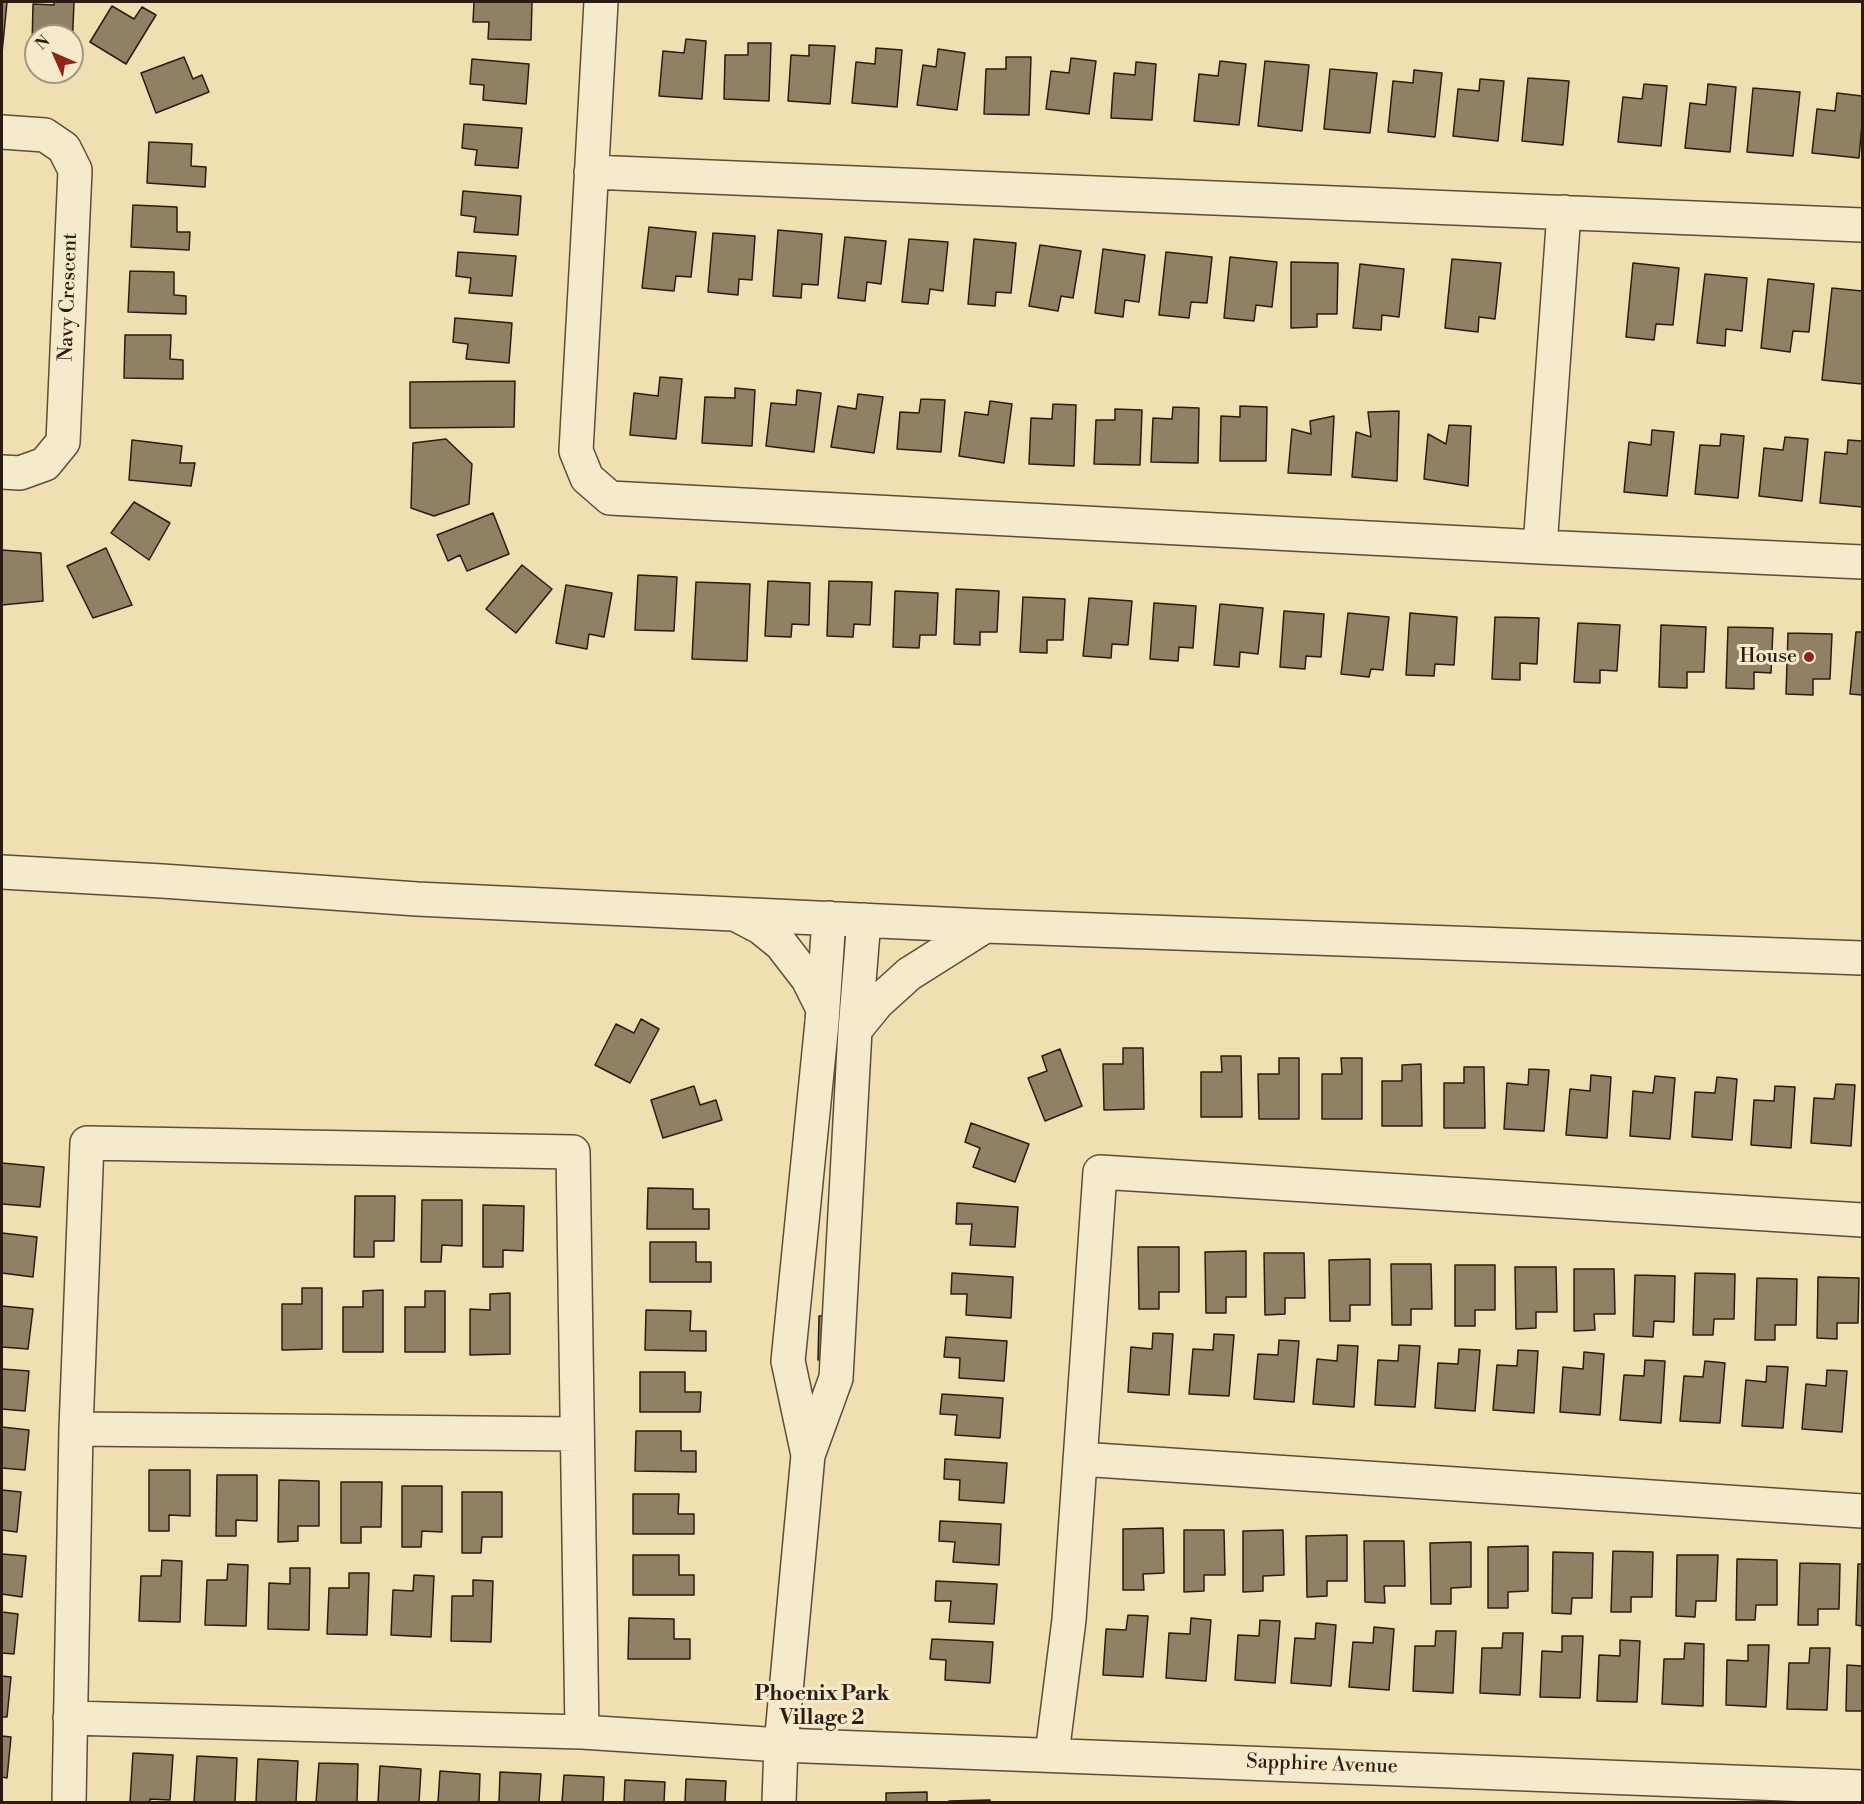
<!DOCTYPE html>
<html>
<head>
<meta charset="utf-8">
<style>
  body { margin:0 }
  #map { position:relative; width:1864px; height:1804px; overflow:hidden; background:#f0dfb0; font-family:"Libre Bodoni",serif }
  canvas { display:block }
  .frame { position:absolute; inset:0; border:3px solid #2b1b11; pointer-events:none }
  .north { position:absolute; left:24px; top:24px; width:60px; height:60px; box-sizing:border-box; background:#f5eacc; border:2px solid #a49781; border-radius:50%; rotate:315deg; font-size:16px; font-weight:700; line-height:24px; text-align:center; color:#2b1b11 }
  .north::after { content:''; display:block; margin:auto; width:21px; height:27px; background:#8f2418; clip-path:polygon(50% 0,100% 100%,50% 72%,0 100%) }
</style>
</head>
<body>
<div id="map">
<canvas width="1864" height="1804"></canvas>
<div class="frame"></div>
<div class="north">N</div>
</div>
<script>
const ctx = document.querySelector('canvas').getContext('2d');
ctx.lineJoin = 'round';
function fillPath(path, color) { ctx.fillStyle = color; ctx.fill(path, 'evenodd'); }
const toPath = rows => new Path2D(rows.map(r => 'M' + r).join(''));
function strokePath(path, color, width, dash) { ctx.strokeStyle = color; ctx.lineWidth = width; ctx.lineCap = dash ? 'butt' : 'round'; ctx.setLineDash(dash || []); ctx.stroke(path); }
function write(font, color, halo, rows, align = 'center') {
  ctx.font = font + ' "Libre Bodoni",serif'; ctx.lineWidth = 6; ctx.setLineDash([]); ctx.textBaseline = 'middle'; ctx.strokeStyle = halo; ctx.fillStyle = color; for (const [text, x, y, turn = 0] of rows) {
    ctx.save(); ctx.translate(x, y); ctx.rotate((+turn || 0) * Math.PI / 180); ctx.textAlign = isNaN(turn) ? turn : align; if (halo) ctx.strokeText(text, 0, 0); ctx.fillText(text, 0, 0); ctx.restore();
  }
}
const building = toPath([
  [2,2,7,2,2,53,2,2],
  [54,2,74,2,72,49,72,36,36,36,36,48,32,48,33,4,54,5,54,2],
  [474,2,532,2,531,40,488,39,489,22,473,22,474,2],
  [112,6,134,19,142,7,156,15,126,64,90,42,112,6],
  [686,39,706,41,702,99,659,96,663,51,684,53,686,39],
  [748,43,771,43,769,101,724,99,725,55,748,55,748,43],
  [809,45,835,46,830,104,788,101,791,55,809,56,809,45],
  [876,48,902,50,897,107,852,103,856,62,875,64,876,48],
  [938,49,965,53,957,110,917,105,923,65,936,67,938,49],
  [184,57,193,79,202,75,209,92,156,113,141,73,184,57],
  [1006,57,1031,57,1029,115,984,114,986,69,1006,69,1006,57],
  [1071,58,1096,61,1089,114,1046,109,1051,71,1069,73,1071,58],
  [472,59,529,64,526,104,483,100,484,85,470,84,472,59],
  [1220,61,1246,64,1239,125,1194,121,1199,74,1218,76,1220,61],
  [1265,61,1309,65,1302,131,1258,126,1265,61],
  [1136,62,1156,64,1152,120,1111,118,1114,73,1135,75,1136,62],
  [1330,69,1377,73,1370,133,1324,129,1330,69],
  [1414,70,1442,73,1435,137,1388,132,1393,81,1413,83,1414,70],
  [1528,78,1569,81,1563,145,1522,141,1528,78],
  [1480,79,1504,81,1498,141,1453,136,1458,89,1479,91,1480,79],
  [1644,84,1667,86,1661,146,1618,142,1623,97,1642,99,1644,84],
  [1708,84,1736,87,1730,152,1685,148,1690,103,1706,105,1708,84],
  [1753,88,1800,92,1793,156,1747,152,1753,88],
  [1837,93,1862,96,1862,124,1859,158,1812,153,1817,109,1835,111,1837,93],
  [464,124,522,128,518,168,475,165,477,150,462,148,464,124],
  [149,142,192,144,191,166,206,167,205,187,147,183,149,142],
  [463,191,521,196,518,235,474,232,476,217,461,215,463,191],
  [133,205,177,207,177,232,190,232,189,250,131,247,133,205],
  [649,227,696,232,691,277,676,276,674,291,642,288,649,227],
  [778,230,822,234,818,285,802,284,801,298,773,296,778,230],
  [713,233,755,236,752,280,739,279,738,295,708,292,713,233],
  [845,237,886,241,881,284,867,282,865,301,838,298,845,237],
  [909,239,948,242,943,291,930,289,928,304,902,302,909,239],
  [974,239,1016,243,1011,293,996,292,995,306,968,304,974,239],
  [1040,245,1081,251,1073,298,1061,296,1058,311,1029,306,1040,245],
  [1103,249,1145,255,1139,302,1125,300,1123,317,1095,313,1103,249],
  [458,252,516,256,512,296,469,293,471,278,456,276,458,252],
  [1166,252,1212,257,1207,303,1191,302,1189,318,1159,315,1166,252],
  [1230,257,1277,262,1272,307,1256,305,1254,321,1224,318,1230,257],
  [1452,259,1501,263,1495,319,1479,317,1478,332,1445,328,1452,259],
  [1291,262,1338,263,1337,314,1317,314,1317,327,1291,328,1291,262],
  [1633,263,1679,268,1673,325,1656,324,1654,340,1626,337,1633,263],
  [1360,264,1404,269,1399,317,1382,315,1381,330,1353,328,1360,264],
  [130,271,174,272,174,295,186,296,186,314,128,312,130,271],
  [1705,274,1747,278,1742,331,1726,329,1725,346,1697,343,1705,274],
  [1768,279,1814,284,1809,332,1793,331,1790,352,1761,348,1768,279],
  [1832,288,1862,291,1862,384,1822,380,1832,288],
  [455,318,512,323,509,363,466,359,468,344,453,342,455,318],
  [125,335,171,335,170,359,183,360,183,379,124,378,125,335],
  [660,377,682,379,676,439,630,435,634,393,658,396,660,377],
  [515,381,514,427,410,428,410,382,515,381],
  [735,388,755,390,752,446,702,443,705,397,735,398,735,388],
  [797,390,821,393,814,452,766,446,771,403,796,405,797,390],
  [858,394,883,397,874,453,831,447,838,406,856,409,858,394],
  [921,399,945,400,941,452,897,449,900,412,919,413,921,399],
  [990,401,1012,404,1004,463,959,456,965,412,988,415,990,401],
  [1053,404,1076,405,1074,466,1029,464,1031,418,1052,419,1053,404],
  [1240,406,1267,407,1266,461,1220,461,1221,416,1240,417,1240,406],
  [1173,407,1199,408,1198,463,1151,462,1153,418,1172,419,1173,407],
  [1115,409,1142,410,1140,465,1094,464,1096,420,1115,420,1115,409],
  [1399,411,1397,481,1352,477,1356,432,1371,437,1368,412,1399,411],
  [1334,416,1331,475,1288,473,1292,429,1311,434,1310,421,1334,416],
  [1449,425,1471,426,1468,486,1424,479,1428,434,1446,444,1449,425],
  [1652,430,1674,432,1667,496,1624,492,1629,442,1651,445,1652,430],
  [1721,434,1744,436,1738,498,1695,494,1700,445,1720,446,1721,434],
  [1785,437,1808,439,1802,501,1759,496,1764,448,1783,450,1785,437],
  [446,439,472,464,469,504,434,516,411,508,413,443,446,439],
  [132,440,182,446,180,463,195,463,191,486,129,480,132,440],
  [1848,440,1862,441,1862,507,1820,503,1825,452,1847,454,1848,440],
  [134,502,170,523,149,560,111,533,134,502],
  [493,513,509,554,467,571,460,555,448,561,437,535,493,513],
  [106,548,132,605,93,618,67,566,106,548],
  [2,550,41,553,43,601,2,605,2,550],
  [522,565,552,589,516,633,486,609,522,565],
  [638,575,677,577,674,631,635,630,638,575],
  [768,581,810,583,809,625,792,624,791,637,765,636,768,581],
  [829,581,872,582,870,625,854,624,853,637,827,636,829,581],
  [696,582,750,584,747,661,692,659,696,582],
  [566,585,612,593,604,637,589,634,587,649,556,643,566,585],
  [956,589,999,591,997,632,980,632,980,645,954,644,956,589],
  [895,591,938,593,936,635,920,635,919,648,893,647,895,591],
  [1023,597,1065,599,1063,640,1047,640,1047,653,1020,652,1023,597],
  [1089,598,1132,601,1128,645,1112,644,1111,658,1083,656,1089,598],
  [1154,603,1196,606,1193,648,1179,647,1178,661,1150,659,1154,603],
  [1220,604,1263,608,1258,654,1240,652,1239,667,1214,665,1220,604],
  [1284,611,1324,614,1321,657,1306,656,1305,669,1280,667,1284,611],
  [1348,613,1389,617,1383,670,1371,669,1369,677,1341,674,1348,613],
  [1410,613,1457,617,1454,665,1435,664,1434,676,1406,675,1410,613],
  [1495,617,1539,618,1537,664,1520,663,1520,680,1492,679,1495,617],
  [1578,623,1620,625,1617,671,1600,670,1600,683,1574,682,1578,623],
  [1661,625,1706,627,1704,672,1687,672,1687,688,1659,687,1661,625],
  [1728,627,1773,628,1771,673,1754,672,1754,689,1726,688,1728,627],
  [1856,632,1862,632,1862,695,1850,694,1856,632],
  [1788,633,1832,634,1830,679,1813,679,1813,695,1786,694,1788,633],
  [641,1019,659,1029,630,1083,595,1065,616,1024,634,1033,641,1019],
  [1123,1048,1143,1048,1144,1109,1104,1110,1103,1064,1123,1064,1123,1048],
  [1060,1049,1082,1106,1045,1121,1028,1078,1047,1071,1042,1056,1060,1049],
  [1221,1056,1241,1056,1242,1117,1201,1117,1201,1072,1222,1072,1221,1056],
  [1279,1058,1299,1058,1299,1119,1259,1119,1258,1074,1279,1074,1279,1058],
  [1341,1058,1362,1058,1362,1119,1322,1119,1322,1074,1342,1074,1341,1058],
  [1421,1064,1422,1126,1382,1126,1382,1081,1402,1081,1402,1065,1421,1064],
  [1464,1067,1484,1067,1485,1128,1444,1128,1444,1083,1464,1083,1464,1067],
  [1529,1069,1549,1070,1544,1131,1504,1129,1507,1083,1528,1085,1529,1069],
  [1591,1075,1611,1077,1607,1138,1566,1135,1570,1089,1590,1091,1591,1075],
  [1655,1076,1675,1078,1670,1139,1630,1136,1633,1091,1653,1093,1655,1076],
  [1717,1077,1737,1079,1732,1140,1692,1137,1695,1092,1715,1093,1717,1077],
  [1836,1084,1855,1085,1851,1146,1811,1143,1814,1098,1834,1099,1836,1084],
  [694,1086,700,1105,716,1100,722,1120,663,1138,651,1100,694,1086],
  [1775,1086,1795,1087,1791,1148,1751,1145,1754,1100,1774,1101,1775,1086],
  [971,1123,1029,1144,1015,1182,973,1167,980,1148,965,1142,971,1123],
  [2,1163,44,1167,40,1207,2,1204,2,1163],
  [648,1188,693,1189,693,1209,709,1209,709,1229,647,1229,648,1188],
  [355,1196,395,1196,394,1241,374,1241,374,1257,354,1257,355,1196],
  [422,1200,462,1200,462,1246,442,1245,441,1262,421,1262,422,1200],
  [957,1203,1018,1207,1015,1247,970,1245,972,1224,956,1224,957,1203],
  [483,1205,524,1206,523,1251,503,1250,503,1267,483,1267,483,1205],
  [2,1233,37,1237,33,1277,2,1273,2,1233],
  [650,1242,696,1242,696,1262,711,1262,711,1282,650,1282,650,1242],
  [1138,1247,1179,1247,1179,1292,1159,1292,1159,1309,1139,1309,1138,1247],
  [1246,1251,1246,1297,1226,1297,1226,1313,1206,1313,1205,1252,1246,1251],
  [1264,1253,1304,1253,1305,1298,1285,1298,1285,1314,1265,1315,1264,1253],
  [1370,1259,1370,1305,1350,1305,1350,1321,1330,1321,1329,1260,1370,1259],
  [1391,1264,1431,1264,1432,1309,1411,1309,1411,1325,1392,1325,1391,1264],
  [1455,1265,1495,1265,1495,1310,1475,1310,1475,1326,1455,1326,1455,1265],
  [1515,1267,1556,1267,1557,1312,1536,1312,1536,1328,1516,1329,1515,1267],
  [1574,1269,1614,1269,1615,1314,1594,1314,1595,1330,1574,1331,1574,1269],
  [952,1273,1013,1277,1011,1318,966,1315,967,1294,951,1294,952,1273],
  [1695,1273,1735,1274,1734,1319,1714,1319,1713,1335,1693,1335,1695,1273],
  [1635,1275,1675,1276,1674,1322,1654,1321,1653,1337,1633,1336,1635,1275],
  [1818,1277,1859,1278,1858,1323,1837,1323,1837,1339,1817,1338,1818,1277],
  [1757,1278,1797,1279,1796,1325,1775,1325,1775,1340,1755,1340,1757,1278],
  [302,1288,322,1288,322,1349,282,1350,282,1304,302,1304,302,1288],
  [383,1290,383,1352,343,1352,343,1307,363,1307,363,1291,383,1290],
  [425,1291,445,1291,445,1352,405,1352,405,1307,425,1307,425,1291],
  [510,1293,510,1354,470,1355,470,1309,490,1310,490,1294,510,1293],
  [2,1306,33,1309,28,1349,2,1347,2,1306],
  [646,1310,691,1311,690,1331,706,1331,706,1351,645,1350,646,1310],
  [819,1316,834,1316,833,1359,818,1360,819,1316],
  [1153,1333,1173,1334,1169,1395,1128,1392,1131,1347,1152,1349,1153,1333],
  [1214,1334,1234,1335,1229,1396,1189,1394,1193,1349,1213,1350,1214,1334],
  [946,1337,1007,1341,1004,1381,959,1378,960,1358,944,1357,946,1337],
  [1279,1340,1299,1341,1294,1402,1254,1399,1258,1354,1278,1355,1279,1340],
  [1338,1345,1358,1346,1354,1407,1313,1404,1317,1359,1337,1361,1338,1345],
  [1399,1345,1420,1346,1415,1407,1375,1405,1378,1360,1398,1361,1399,1345],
  [1459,1349,1480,1350,1475,1411,1435,1408,1438,1363,1458,1364,1459,1349],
  [1518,1350,1538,1351,1534,1413,1493,1410,1497,1365,1517,1366,1518,1350],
  [1584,1352,1604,1354,1600,1415,1560,1412,1563,1367,1583,1369,1584,1352],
  [1645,1360,1665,1361,1661,1423,1620,1420,1624,1375,1644,1376,1645,1360],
  [1705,1361,1725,1363,1720,1423,1680,1421,1684,1376,1703,1377,1705,1361],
  [1767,1366,1788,1367,1783,1428,1742,1426,1746,1380,1766,1382,1767,1366],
  [2,1369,29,1371,25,1411,2,1409,2,1369],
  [1827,1370,1847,1371,1842,1432,1802,1429,1806,1384,1826,1386,1827,1370],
  [640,1372,685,1372,685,1392,701,1392,700,1412,640,1412,640,1372],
  [942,1394,1003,1398,1000,1438,955,1435,957,1415,940,1414,942,1394],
  [2,1427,29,1430,25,1470,2,1468,2,1427],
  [636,1431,681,1431,681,1451,696,1451,696,1472,635,1471,636,1431],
  [945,1459,1007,1463,1004,1503,959,1500,960,1480,944,1479,945,1459],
  [149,1470,190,1470,190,1516,169,1515,169,1531,149,1531,149,1470],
  [217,1475,257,1475,257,1521,236,1520,236,1536,216,1536,217,1475],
  [279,1480,319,1481,319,1526,298,1526,298,1541,278,1542,279,1480],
  [341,1482,382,1482,381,1527,361,1527,361,1543,341,1543,341,1482],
  [402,1486,442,1486,442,1532,422,1531,421,1547,402,1547,402,1486],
  [2,1490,21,1492,17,1532,2,1530,2,1490],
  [462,1492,502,1492,502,1537,482,1537,481,1553,462,1553,462,1492],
  [633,1494,679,1494,678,1514,694,1514,694,1534,633,1534,633,1494],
  [940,1521,1001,1524,999,1565,953,1562,955,1542,939,1541,940,1521],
  [1163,1528,1164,1573,1143,1574,1144,1590,1123,1590,1123,1529,1163,1528],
  [1184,1530,1224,1530,1225,1575,1204,1575,1204,1591,1184,1592,1184,1530],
  [1283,1530,1284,1575,1263,1576,1263,1591,1243,1592,1243,1531,1283,1530],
  [1347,1535,1347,1581,1327,1581,1327,1596,1307,1597,1306,1536,1347,1535],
  [1364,1541,1404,1541,1405,1586,1384,1586,1385,1603,1365,1602,1364,1541],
  [1471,1542,1471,1587,1451,1588,1451,1604,1431,1604,1430,1543,1471,1542],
  [1528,1546,1528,1591,1508,1592,1508,1608,1488,1608,1488,1547,1528,1546],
  [1613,1551,1653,1552,1652,1597,1631,1597,1631,1612,1611,1612,1613,1551],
  [1553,1552,1593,1553,1592,1598,1572,1598,1571,1614,1552,1613,1553,1552],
  [2,1554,26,1556,22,1597,2,1594,2,1554],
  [633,1555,679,1555,679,1575,694,1575,694,1595,633,1595,633,1555],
  [1677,1555,1718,1555,1716,1601,1696,1601,1695,1617,1676,1616,1677,1555],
  [1737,1559,1777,1560,1777,1605,1756,1605,1755,1620,1736,1620,1737,1559],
  [162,1560,182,1561,180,1622,139,1621,141,1576,161,1576,162,1560],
  [1800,1563,1840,1564,1839,1609,1818,1609,1818,1625,1798,1625,1800,1563],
  [228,1564,248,1565,246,1626,205,1625,207,1580,227,1580,228,1564],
  [1858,1564,1862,1564,1862,1626,1856,1625,1858,1564],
  [290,1568,310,1568,309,1630,268,1629,269,1583,290,1584,290,1568],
  [349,1573,369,1573,367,1635,327,1634,329,1588,349,1588,349,1573],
  [414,1575,434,1576,431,1637,391,1635,393,1590,413,1591,414,1575],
  [473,1580,493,1581,491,1642,451,1641,452,1596,473,1596,473,1580],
  [936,1581,997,1584,994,1624,949,1622,951,1601,935,1601,936,1581],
  [2,1612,18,1614,14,1654,2,1653,2,1612],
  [1128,1615,1148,1616,1143,1677,1103,1675,1106,1629,1126,1630,1128,1615],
  [629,1618,674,1619,674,1639,690,1639,690,1659,628,1659,629,1618],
  [1191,1618,1211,1620,1206,1681,1166,1678,1169,1633,1190,1634,1191,1618],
  [1260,1620,1280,1621,1275,1683,1235,1680,1238,1635,1259,1636,1260,1620],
  [1316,1623,1336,1625,1331,1686,1291,1683,1295,1638,1315,1639,1316,1623],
  [1374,1627,1394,1629,1389,1690,1349,1687,1353,1642,1373,1643,1374,1627],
  [1436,1631,1456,1631,1453,1693,1413,1691,1415,1646,1435,1646,1436,1631],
  [1503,1633,1523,1633,1520,1695,1480,1693,1482,1648,1502,1648,1503,1633],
  [1562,1636,1583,1636,1580,1698,1540,1697,1542,1651,1562,1652,1562,1636],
  [932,1639,993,1642,990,1683,945,1680,946,1660,930,1659,932,1639],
  [1620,1640,1640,1641,1637,1702,1597,1701,1599,1655,1620,1656,1620,1640],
  [1685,1643,1704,1644,1703,1706,1662,1704,1664,1659,1684,1659,1685,1643],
  [1748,1645,1769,1645,1766,1707,1726,1705,1727,1660,1748,1661,1748,1645],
  [1810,1648,1830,1648,1827,1710,1787,1709,1789,1663,1809,1663,1810,1648],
  [1847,1665,1862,1666,1862,1711,1846,1711,1847,1665],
  [2,1676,11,1677,7,1717,2,1717,2,1676],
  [2,1736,11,1737,7,1778,2,1777,2,1736],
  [133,1753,173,1755,170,1800,150,1799,150,1802,130,1802,133,1753],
  [197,1756,237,1758,235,1802,194,1802,197,1756],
  [258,1759,298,1761,296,1802,256,1802,258,1759],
  [319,1763,358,1764,357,1802,316,1802,319,1763],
  [380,1766,421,1769,419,1802,378,1802,380,1766],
  [440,1771,480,1774,479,1802,438,1802,440,1771],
  [500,1772,541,1774,539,1802,499,1802,500,1772],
  [564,1775,604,1777,603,1802,562,1802,564,1775],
  [686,1779,726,1781,725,1802,685,1802,686,1779],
  [625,1780,665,1782,664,1802,624,1802,625,1780],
  [927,1792,927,1802,886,1802,886,1793,927,1792],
  [990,1800,990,1802,949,1802,949,1801,990,1800]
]);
fillPath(building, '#918164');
strokePath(building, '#2b1b11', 1.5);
const minor = toPath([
  [601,2,576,451,587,478,610,498,1540,547,1862,562],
  [2,132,45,135,64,148,75,170,63,442,45,464,20,473,2,472],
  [591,172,1862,225],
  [1540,547,1564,212],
  [2,872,162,881,417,899,985,926,1862,958],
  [737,915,760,927,781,944,808,979,823,1009],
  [855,1030,877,1003,909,974,985,926],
  [76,1429,577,1434],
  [808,1455,788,1361,822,1022,829,918],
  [1080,1459,1862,1511],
  [70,1718,582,1732,781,1745,1862,1787],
  [1052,1754,1069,1620,1100,1172,1862,1220],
  [69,1802,76,1429,87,1143,573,1152,582,1732],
  [779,1802,781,1745,808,1455,836,1378,855,1030,864,920]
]);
strokePath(minor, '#5c4c39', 36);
strokePath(minor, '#f5eacc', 33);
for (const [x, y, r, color] of [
  [1809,657,6,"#8f2418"]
]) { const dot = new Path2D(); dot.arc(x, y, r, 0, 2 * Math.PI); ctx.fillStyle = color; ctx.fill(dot); strokePath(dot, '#f5eacc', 2); }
write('20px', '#2b1b11', '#f5eacc', [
  ["Navy Crescent",69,297,-88],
  ["Sapphire Avenue",1322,1765,2]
]);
write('20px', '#2b1b11', '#f5eacc', [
  ["House",1797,657]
], 'right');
write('bold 21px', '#2b1b11', '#f5eacc', [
  ["Phoenix Park",822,1695],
  ["Village 2",822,1719]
]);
</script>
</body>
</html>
